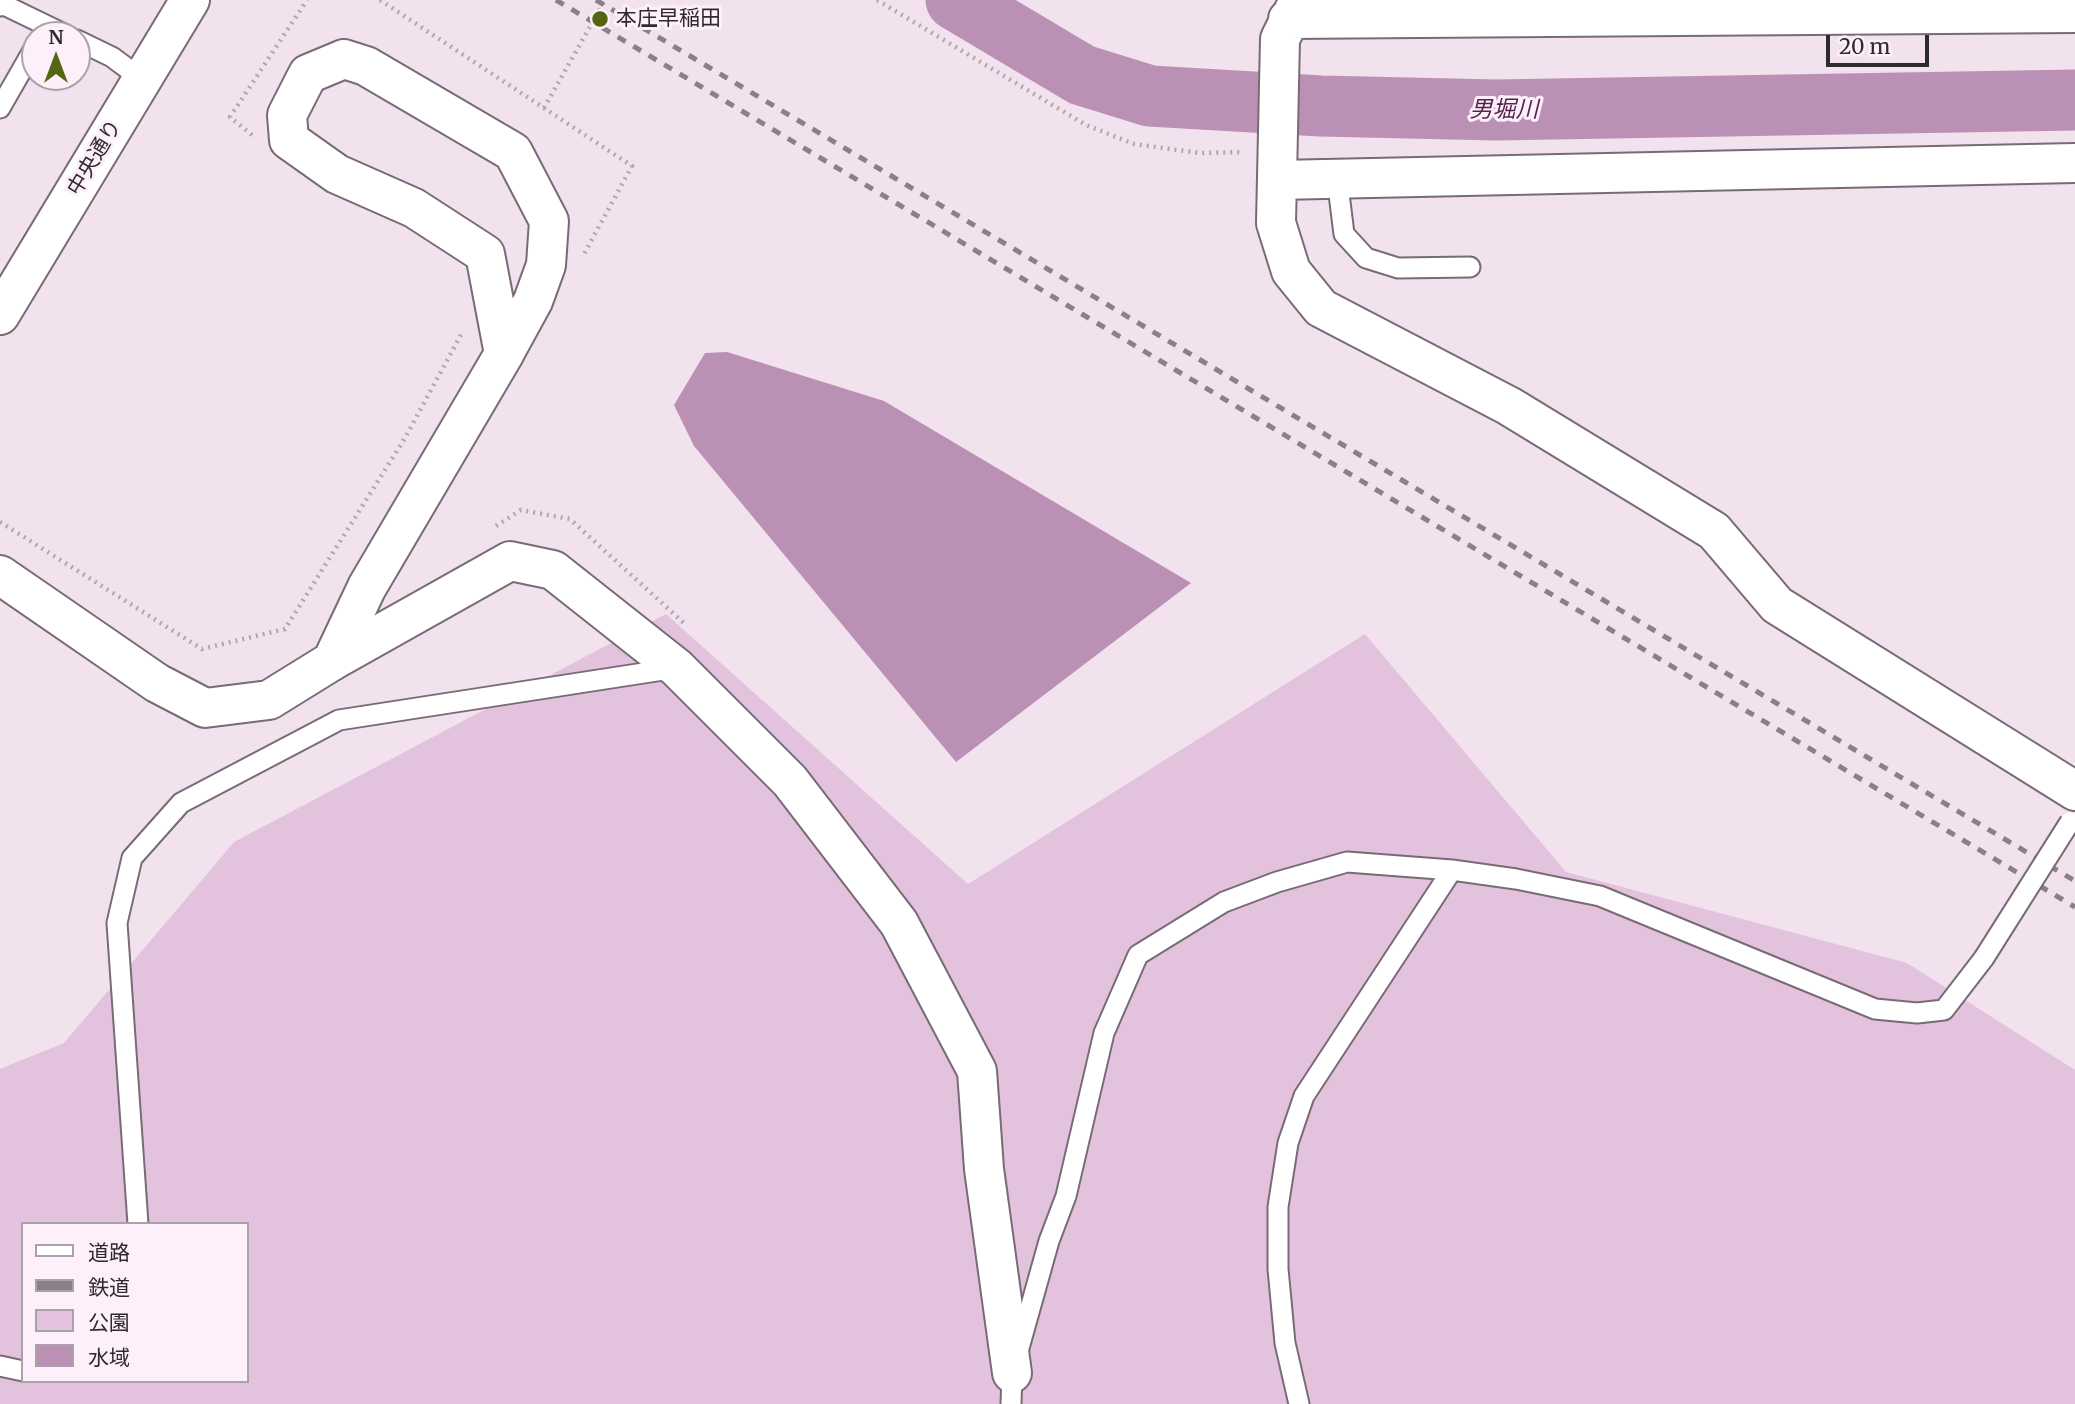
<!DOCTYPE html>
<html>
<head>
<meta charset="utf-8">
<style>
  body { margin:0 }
  #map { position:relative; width:2075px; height:1404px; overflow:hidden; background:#f1e2ee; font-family:Merriweather,"Noto Sans JP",serif }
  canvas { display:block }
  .legend { position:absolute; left:21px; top:1222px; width:228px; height:161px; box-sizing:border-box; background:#fef0fb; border:2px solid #aba1a9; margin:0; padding:9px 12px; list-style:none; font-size:21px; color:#2f2a2f }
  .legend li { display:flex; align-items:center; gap:14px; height:35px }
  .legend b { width:35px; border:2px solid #aba1a9 }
  .north { position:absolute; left:21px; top:21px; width:70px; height:70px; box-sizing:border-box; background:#fef0fb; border:2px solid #aba1a9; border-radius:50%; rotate:0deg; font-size:19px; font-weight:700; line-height:28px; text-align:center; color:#2f2a2f }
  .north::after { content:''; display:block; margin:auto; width:24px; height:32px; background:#546611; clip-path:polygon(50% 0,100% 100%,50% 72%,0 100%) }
  .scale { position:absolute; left:1826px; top:35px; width:103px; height:32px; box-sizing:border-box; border:4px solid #2f2a2f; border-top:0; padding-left:9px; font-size:21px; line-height:24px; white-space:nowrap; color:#2f2a2f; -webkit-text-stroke:5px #fef0fb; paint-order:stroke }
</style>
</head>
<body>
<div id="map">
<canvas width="2075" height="1404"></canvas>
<ul class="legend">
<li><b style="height:9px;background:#fff"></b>道路</li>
<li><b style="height:9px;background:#8a8088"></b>鉄道</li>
<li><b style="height:19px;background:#e3c2dd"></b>公園</li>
<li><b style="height:19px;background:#ba90b4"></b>水域</li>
</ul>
<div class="north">N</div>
<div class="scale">20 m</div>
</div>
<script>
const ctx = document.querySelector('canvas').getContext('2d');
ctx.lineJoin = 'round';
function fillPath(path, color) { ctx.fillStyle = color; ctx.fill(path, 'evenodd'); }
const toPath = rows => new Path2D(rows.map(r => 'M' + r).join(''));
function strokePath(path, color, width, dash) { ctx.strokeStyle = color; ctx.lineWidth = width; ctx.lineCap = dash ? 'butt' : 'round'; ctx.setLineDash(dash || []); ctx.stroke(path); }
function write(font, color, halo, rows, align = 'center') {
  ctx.font = font + ' Merriweather,"Noto Sans JP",serif'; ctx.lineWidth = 6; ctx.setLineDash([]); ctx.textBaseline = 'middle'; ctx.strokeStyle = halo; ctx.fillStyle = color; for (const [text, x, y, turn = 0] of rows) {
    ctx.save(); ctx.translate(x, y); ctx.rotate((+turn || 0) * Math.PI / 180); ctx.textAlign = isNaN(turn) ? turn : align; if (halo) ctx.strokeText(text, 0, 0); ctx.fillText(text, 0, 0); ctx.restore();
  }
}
fillPath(toPath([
  [666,614,968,884,1365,634,1566,872,1907,963,2075,1070,2075,1404,0,1404,0,1069,64,1043,234,842],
  [23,1224,247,1224,247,1381,23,1381]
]), '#e3c2dd');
fillPath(toPath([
  [727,352,884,401,1191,583,956,762,694,446,674,405,705,353]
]), '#ba90b4');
strokePath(toPath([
  [956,0,1082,75,1150,96,1321,106,1496,110,2075,100]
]), '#ba90b4', 61);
const service = toPath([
  [0,6,2,4,66,35],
  [77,40,112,57,143,80],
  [0,108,35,47],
  [1337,178,1344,234,1366,258,1398,268,1470,267],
  [138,1224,117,923,132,858,181,803,339,720,676,668],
  [0,1366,23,1371],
  [1011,1404,1012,1373,1049,1241,1066,1196,1104,1033,1138,955,1224,902,1277,882,1347,862,1452,870,1516,879,1600,896,1875,1009,1917,1013,1944,1010,1984,958],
  [1299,1404,1285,1343,1278,1269,1278,1207,1288,1143,1304,1096,1452,870]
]);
const minor = toPath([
  [1299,0,1280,39,1276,223,1291,271,1321,308,1509,406,1714,531,1777,605,2075,791],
  [1288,19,2075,13],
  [344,59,366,66,513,152,549,221,546,265,533,301,504,354,485,254,414,208,337,174,289,140,287,115,308,74,344,59],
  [1278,180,2075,163],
  [332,661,510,561,553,570,677,668,790,781,899,923,977,1071,984,1169,1012,1373]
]);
const tertiary = toPath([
  [0,315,190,0],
  [0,575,157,683,205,708,269,700,332,661,367,587,504,354]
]);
strokePath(service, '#786b75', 23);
strokePath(minor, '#786b75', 42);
strokePath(tertiary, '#786b75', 42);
strokePath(toPath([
  [380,0,632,166,584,254],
  [877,0,1086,125,1134,144,1199,153,1244,152],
  [544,108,605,0],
  [252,135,230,117,307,0],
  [0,522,202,649,285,629,405,438,463,331],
  [496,526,521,510,570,519,686,625]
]), '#b1a6af', 4.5, [2, 5]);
strokePath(service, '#fff', 19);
strokePath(minor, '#fff', 38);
strokePath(tertiary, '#fff', 38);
strokePath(toPath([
  [556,0,2075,907],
  [596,0,2075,881]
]), '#8a8088', 5, [9, 9]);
const serviceBridge = toPath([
  [1984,958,2070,822]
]);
strokePath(serviceBridge, '#786b75', 23, []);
strokePath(serviceBridge, '#fff', 19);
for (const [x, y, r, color] of [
  [600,19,9,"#546611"]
]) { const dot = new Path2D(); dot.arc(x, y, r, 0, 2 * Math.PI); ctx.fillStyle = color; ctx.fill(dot); strokePath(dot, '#fef0fb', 2.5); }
write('21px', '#2f2a2f', '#fef0fb', [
  ["本庄早稲田",616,19]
], 'left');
write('21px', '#2f2a2f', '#fef0fb', [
  ["中央通り",95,158,-59]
]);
write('italic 23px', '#562351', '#fef0fb', [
  ["男堀川",1504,110]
]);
</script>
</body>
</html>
